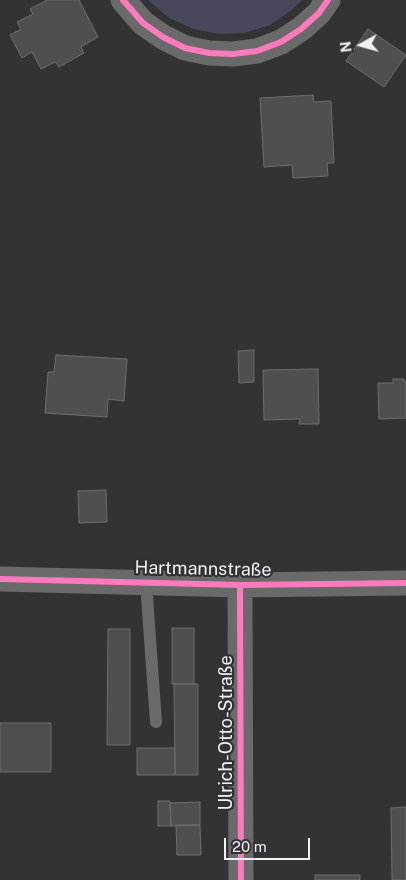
<!DOCTYPE html>
<html>
<head>
<meta charset="utf-8">
<style>
  body { margin:0 }
  #map { position:relative; width:406px; height:880px; overflow:hidden; background:#333334; font-family:"Public Sans",sans-serif }
  canvas { display:block }
  .north { position:absolute; left:336px; top:20px; width:50px; height:50px; -webkit-text-stroke:4px #323235; paint-order:stroke; rotate:263deg; font-size:14px; font-weight:700; line-height:20px; text-align:center; color:#f2f2f4 }
  .north::after { content:''; display:block; margin:auto; width:18px; height:22px; background:#f2f2f4; clip-path:polygon(50% 0,100% 100%,50% 72%,0 100%) }
  .scale { position:absolute; left:224px; top:838px; width:86px; height:22px; box-sizing:border-box; border:2px solid #f2f2f4; border-top:0; padding-left:6px; font-size:15px; line-height:18px; white-space:nowrap; color:#f2f2f4; -webkit-text-stroke:4px #323235; paint-order:stroke }
</style>
</head>
<body>
<div id="map">
<canvas width="406" height="880"></canvas>
<div class="north">N</div>
<div class="scale">20 m</div>
</div>
<script>
const ctx = document.querySelector('canvas').getContext('2d');
ctx.lineJoin = 'round';
function fillPath(path, color) { ctx.fillStyle = color; ctx.fill(path, 'evenodd'); }
const toPath = rows => new Path2D(rows.map(r => 'M' + r).join(''));
function strokePath(path, color, width, dash) { ctx.strokeStyle = color; ctx.lineWidth = width; ctx.lineCap = dash ? 'butt' : 'round'; ctx.setLineDash(dash || []); ctx.stroke(path); }
function write(font, color, halo, rows, align = 'center') {
  ctx.font = font + ' "Public Sans",sans-serif'; ctx.lineWidth = 4.5; ctx.setLineDash([]); ctx.textBaseline = 'middle'; ctx.strokeStyle = halo; ctx.fillStyle = color; for (const [text, x, y, turn = 0] of rows) {
    ctx.save(); ctx.translate(x, y); ctx.rotate((+turn || 0) * Math.PI / 180); ctx.textAlign = isNaN(turn) ? turn : align; if (halo) ctx.strokeText(text, 0, 0); ctx.fillText(text, 0, 0); ctx.restore();
  }
}
fillPath(toPath([
  [148,0,302,0,292,10,270,25,245,33,219,34,193,29,169,18]
]), '#48485d');
const building = toPath([
  [47,0,79,0,98,37,81,47,84,53,59,67,55,62,41,69,32,52,22,58,10,35,21,29,17,22,33,14,30,9,47,0],
  [368,29,406,55,384,87,346,61,368,29],
  [313,95,314,102,331,101,334,163,327,163,328,176,293,178,292,165,264,167,260,98,313,95],
  [254,350,254,382,239,383,238,351,254,350],
  [56,355,127,359,124,401,108,399,107,417,45,413,48,372,54,372,56,355],
  [318,369,319,424,299,424,300,419,264,420,263,370,318,369],
  [393,379,404,379,404,382,406,382,406,418,379,419,378,383,393,383,393,379],
  [106,490,107,522,79,523,78,491,106,490],
  [172,628,194,628,194,684,172,684,172,628],
  [108,629,130,629,130,745,107,745,108,629],
  [174,684,198,684,198,775,175,775,174,684],
  [0,723,51,723,51,772,0,772,0,723],
  [137,748,175,748,175,775,137,775,137,748],
  [158,801,170,801,171,826,158,826,158,801],
  [200,802,200,825,171,826,170,803,200,802],
  [406,807,406,880,392,880,391,808,406,807],
  [176,825,200,825,201,855,177,855,176,825],
  [315,875,360,875,360,880,315,880,315,875]
]);
fillPath(building, '#4f4f50');
strokePath(building, '#6d6d6e', 1);
strokePath(toPath([
  [146,583,156,722]
]), '#6a6a6a', 12);
strokePath(toPath([
  [123,0,143,23,163,37,185,48,209,53,233,54,257,51,281,42,301,29,319,13,328,0],
  [0,579,240,585,406,583],
  [240,585,241,880]
]), '#6a6a6a', 25);
strokePath(toPath([
  [123,0,143,23,163,37,185,48,209,53,233,54,257,51,281,42,301,29,319,13,328,0],
  [0,579,240,585,406,583],
  [240,585,241,880]
]), '#fd7abc', 6);
write('18px', '#f2f2f4', '#323235', [
  ["Hartmannstraße",203,569,1],
  ["Ulrich-Otto-Straße",226,733,-90]
]);
</script>
</body>
</html>
